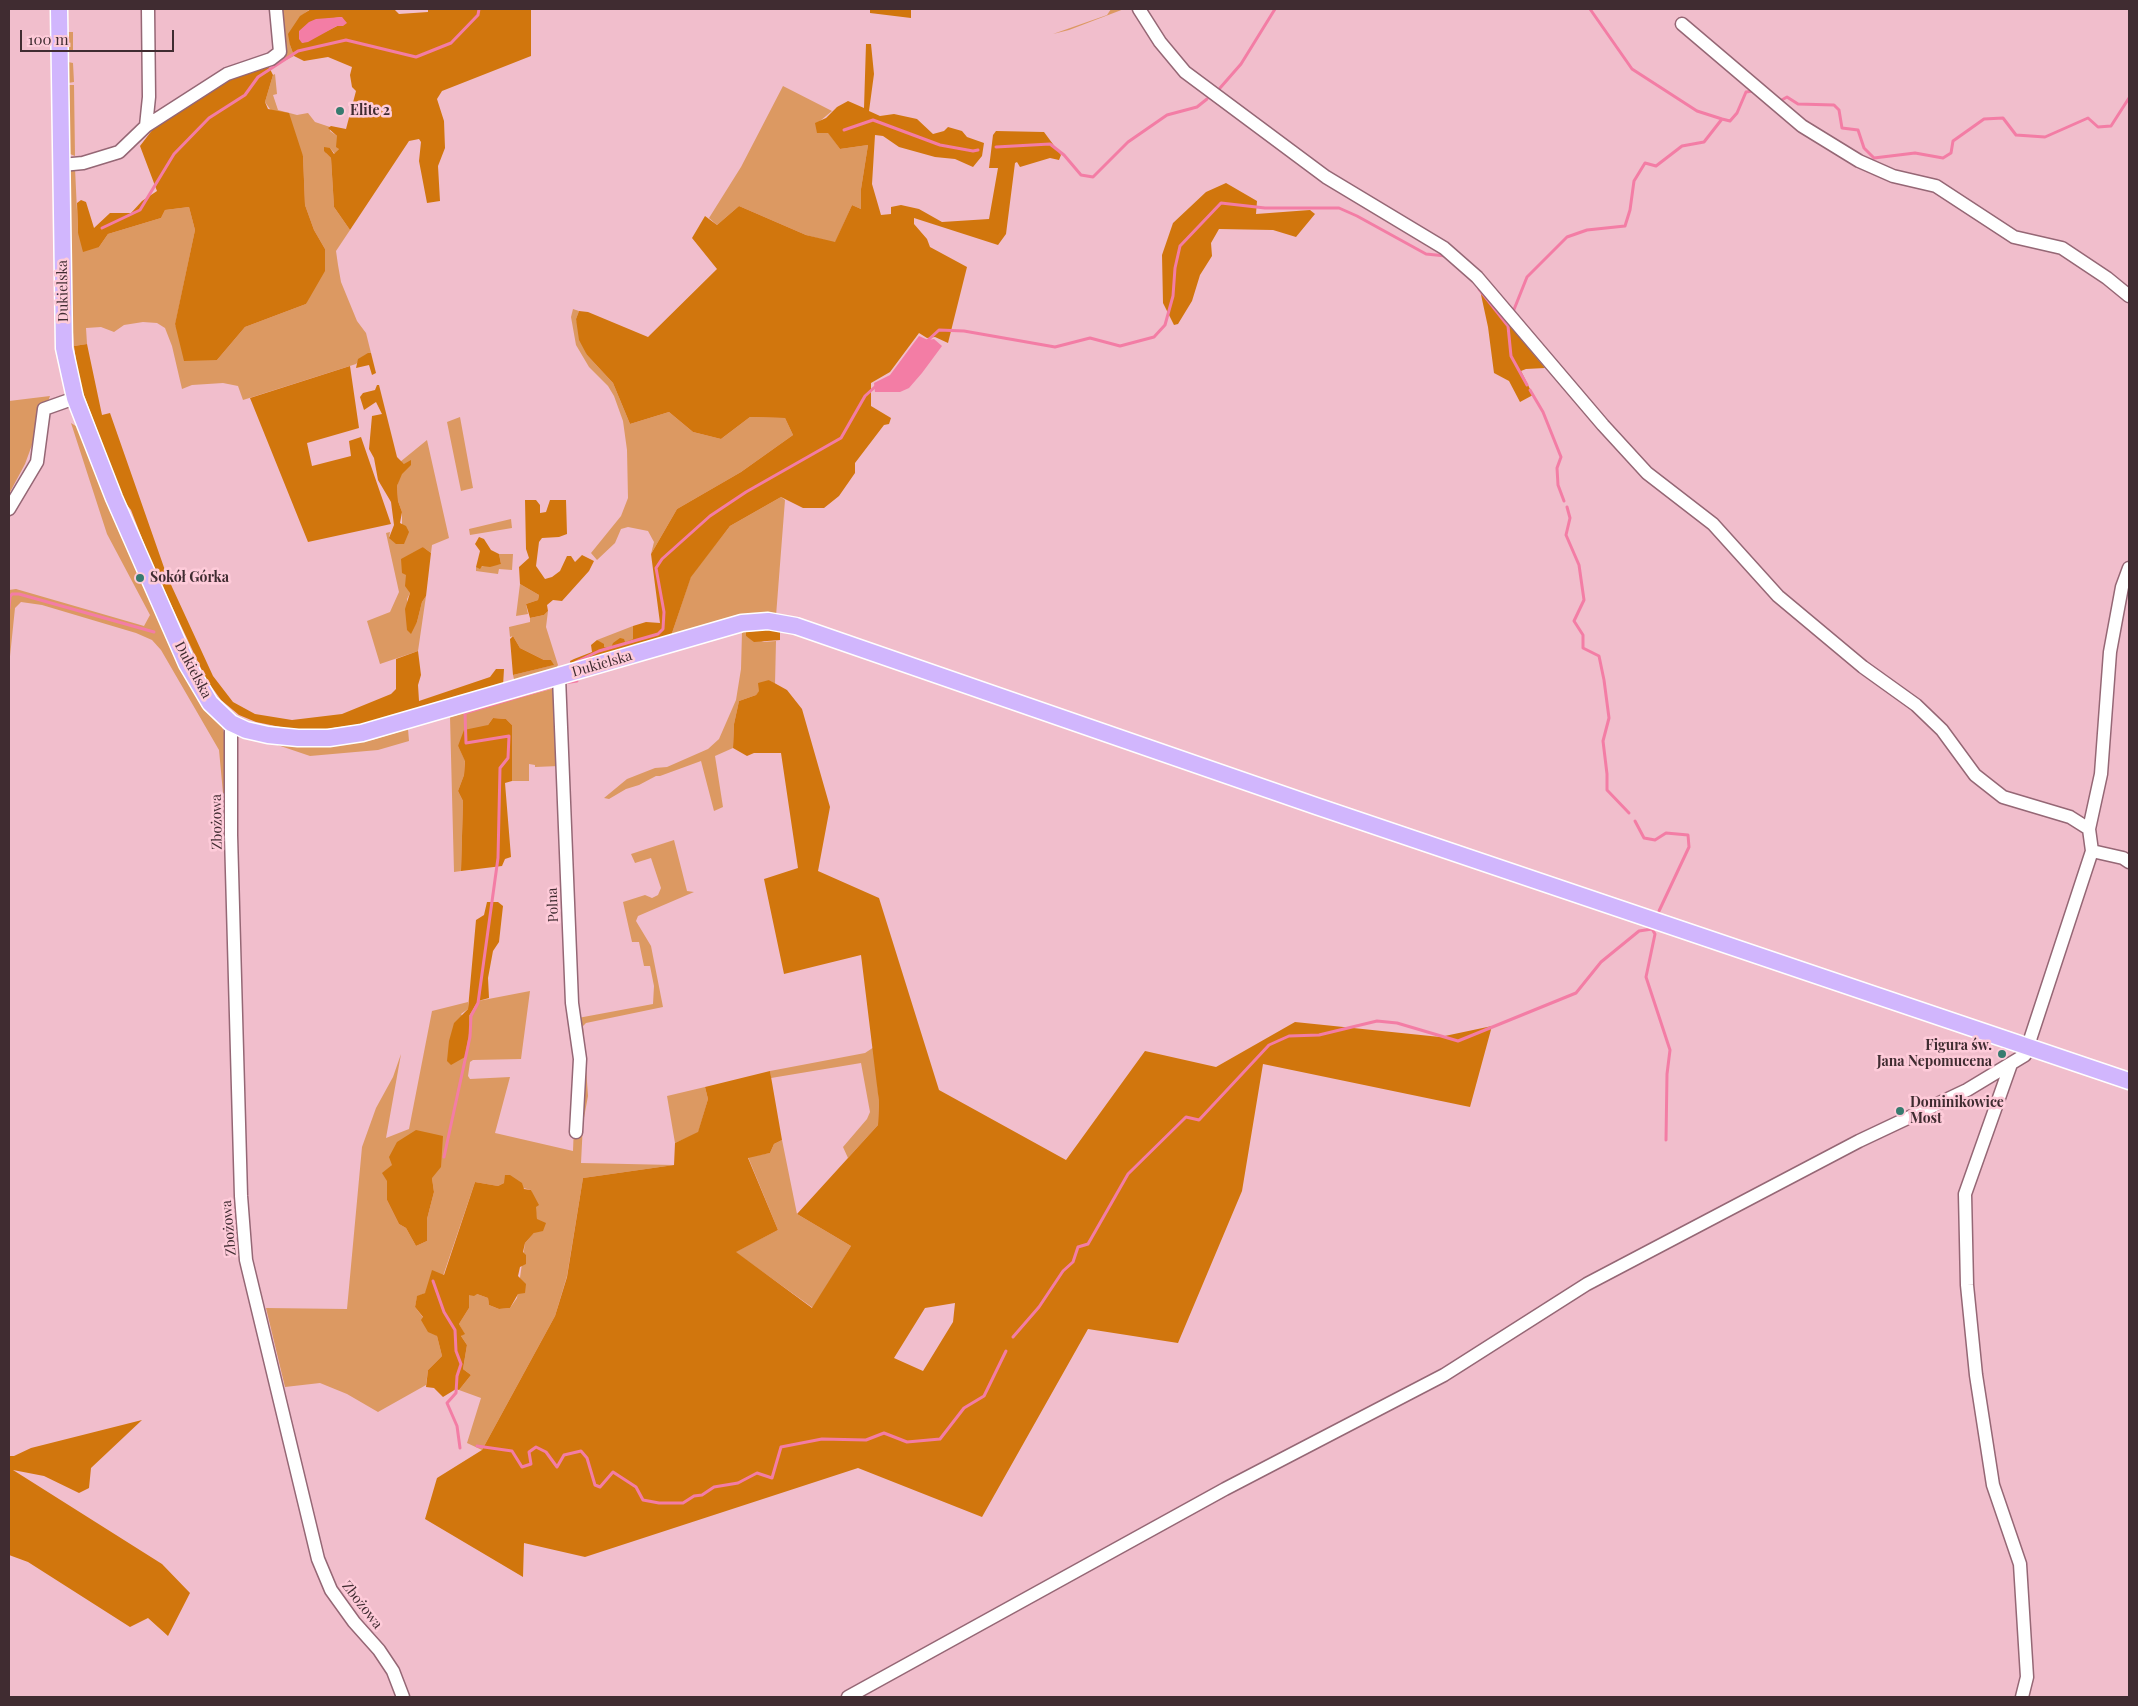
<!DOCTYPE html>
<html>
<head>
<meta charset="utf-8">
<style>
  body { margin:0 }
  #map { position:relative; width:2138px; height:1706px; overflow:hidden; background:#f1becc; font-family:"Playfair Display",serif }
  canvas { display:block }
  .frame { position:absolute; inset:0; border:10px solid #402c31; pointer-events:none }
  .scale { position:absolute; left:20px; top:30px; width:154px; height:22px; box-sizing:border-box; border:2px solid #402c31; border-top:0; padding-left:6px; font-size:15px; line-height:18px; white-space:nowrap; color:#402c31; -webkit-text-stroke:4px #fecbd9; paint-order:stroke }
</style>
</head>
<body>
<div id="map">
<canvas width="2138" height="1706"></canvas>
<div class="frame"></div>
<div class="scale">100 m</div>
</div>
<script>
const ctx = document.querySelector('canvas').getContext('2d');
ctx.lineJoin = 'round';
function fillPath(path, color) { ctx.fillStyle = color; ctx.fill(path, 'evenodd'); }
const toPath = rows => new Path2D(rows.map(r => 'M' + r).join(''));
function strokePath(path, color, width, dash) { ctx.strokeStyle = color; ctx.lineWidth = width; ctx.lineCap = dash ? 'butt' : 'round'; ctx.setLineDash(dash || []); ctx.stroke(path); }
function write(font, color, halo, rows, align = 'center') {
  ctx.font = font + ' "Playfair Display",serif'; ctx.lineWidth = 5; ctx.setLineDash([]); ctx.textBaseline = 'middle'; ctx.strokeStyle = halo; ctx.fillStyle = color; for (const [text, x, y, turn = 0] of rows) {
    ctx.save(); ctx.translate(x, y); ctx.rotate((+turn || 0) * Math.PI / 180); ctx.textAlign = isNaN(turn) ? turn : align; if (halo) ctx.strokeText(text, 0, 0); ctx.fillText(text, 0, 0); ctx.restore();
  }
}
fillPath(toPath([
  [278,9,310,9,300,17,290,45,294,56,282,62,283,47],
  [1111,9,1124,9,1069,30,1053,34,1107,15],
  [68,32,73,32,73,51,68,51],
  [68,62,73,63,74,82,68,83],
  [275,74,277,94,273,95,278,110,297,115,308,113,315,122,330,127,330,131,337,136,339,149,335,154,330,148,326,153,331,158,334,207,350,230,336,251,338,265,341,282,357,321,366,333,371,353,364,356,356,364,243,400,238,386,223,383,192,385,182,389,172,346,165,328,157,323,143,322,124,325,114,332,101,327,86,328,87,344,74,346,70,291,69,171,75,168,78,233,99,247,108,234,161,218,165,210,189,207,195,230,175,325,217,360,245,327,306,304,325,249,314,230,305,205,303,156,265,102,273,75],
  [69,85,74,85,75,156,70,154],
  [783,86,832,111,820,121,840,149,868,145,861,189,861,209,852,205,835,243,806,235,739,206,717,225,709,218,741,167],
  [573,309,579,311,576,319,587,355,613,383,630,424,669,412,693,432,721,439,750,417,785,418,793,435,741,472,677,509,651,554,654,542,648,531,628,527,621,529,615,543,597,560,591,553,621,516,628,498,627,450,623,421,614,396,608,386,589,367,576,345,571,317],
  [50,396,25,464,9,494,9,401],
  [460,417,473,488,461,491,447,422],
  [71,423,79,428,223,729,227,744,228,792,223,793,219,750,161,650,152,640,136,633,42,605,21,602,15,608,9,666,9,590,16,589,144,626,150,615,107,534],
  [427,440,449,538,432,545,431,553,423,547,406,575,410,593,407,599,410,633,417,622,422,602,426,596,418,651,380,664,367,621,390,612,399,592,386,533,390,532,389,538,402,525,402,512,398,501,397,486,404,464,400,462],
  [781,497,785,500,776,616,671,636,691,576,730,526],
  [511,519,512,528,470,535,469,529],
  [499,554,513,554,512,570,499,569,498,574,476,571,476,567,501,564],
  [520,584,539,595,538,600,526,604,528,614,516,616],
  [548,611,546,627,558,665,555,670,515,683,513,675,553,665,551,660,544,660,520,648,513,636,510,637,509,627,530,622,530,618,544,615],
  [633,626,633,639,611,648,604,647,597,640],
  [742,632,746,632,746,636,764,642,776,641,775,684,769,680,756,695,739,701,734,724,733,748,715,756,723,807,714,811,701,761,660,776,656,776,639,785,626,789,609,799,604,798,627,779,655,768,667,767,708,749,719,739,736,700,741,669],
  [555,688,559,766,535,767,535,765,529,764,529,781,512,781,512,725,506,719,493,718,488,725,458,746,465,760,464,775,458,791,463,801,461,871,454,872,450,717],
  [408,729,409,741,378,750,310,756,251,736,301,745,333,746,372,740],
  [674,840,687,891,694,892,638,916,636,921,651,946,663,1007,586,1023,583,1026,588,1096,583,1123,581,1163,674,1165,583,1178,567,1276,555,1316,482,1450,467,1443,481,1398,459,1390,471,1375,463,1369,467,1345,461,1336,464,1333,459,1324,469,1308,469,1294,477,1294,488,1298,489,1305,499,1309,510,1308,517,1298,525,1243,534,1233,537,1220,534,1199,531,1190,504,1183,498,1186,475,1182,443,1276,425,1293,417,1297,415,1307,437,1336,442,1356,428,1370,426,1385,378,1412,347,1394,320,1383,285,1387,266,1308,347,1309,362,1147,376,1108,393,1077,401,1054,386,1138,409,1129,432,1011,468,1002,468,1009,461,1014,470,1027,469,1016,478,1001,530,991,521,1059,473,1060,470,1062,468,1076,470,1079,510,1077,495,1133,573,1151,578,1018,653,1004,654,986,650,966,644,966,639,942,632,942,623,902,645,895,652,898,658,895,661,888,651,858,635,863,631,854],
  [392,1165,432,1178,434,1192,427,1219,427,1241,416,1246,406,1228,399,1224,387,1200,387,1181],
  [874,1047,879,1102,878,1125,848,1158,843,1147,867,1119,870,1112,861,1063,771,1078,770,1071,865,1053],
  [705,1087,708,1099,698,1133,675,1143,667,1096],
  [782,1140,797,1214,851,1246,813,1308,735,1252,778,1230,748,1157,770,1153,774,1144]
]), '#dc9962');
fillPath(toPath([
  [311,9,394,9,399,14,428,12,428,9,531,9,531,56,442,91,437,99,444,121,445,148,438,166,440,201,427,203,419,161,421,142,419,139,409,141,350,230,334,207,331,158,324,151,324,147,330,148,334,154,339,149,336,147,337,136,328,128,331,126,346,129,356,91,352,87,350,75,352,67,328,57,304,61,294,56,290,45,288,34,300,16],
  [342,17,343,26,337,26,302,43,318,20],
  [870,9,911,9,911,18,870,13],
  [866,44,871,44,874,74,869,111,880,116,894,114,917,119,933,134,944,131,948,127,962,131,967,137,984,143,982,156,973,167,955,159,935,157,899,147,883,136,875,135,872,184,881,215,891,214,891,207,901,205,919,209,942,222,989,219,998,168,989,168,993,135,996,131,1044,132,1061,155,1059,160,1050,158,1020,167,1017,162,1015,163,1006,234,998,245,914,218,914,224,927,239,930,247,967,267,948,343,935,337,927,338,919,333,890,372,871,383,871,406,891,418,889,424,884,425,855,463,855,473,839,496,824,508,803,508,781,497,730,526,691,577,671,636,571,665,570,661,574,659,592,652,591,645,597,640,604,644,604,647,611,648,613,643,620,638,624,639,625,642,633,639,633,626,646,622,660,623,651,554,677,509,741,472,793,435,785,418,750,417,721,439,693,432,669,412,630,424,613,383,587,355,579,340,576,319,579,311,588,312,648,337,717,269,692,238,705,216,717,225,739,206,806,235,835,242,852,205,861,209,861,189,868,145,840,149,828,133,817,133,815,123,826,118,837,107,848,101,864,108],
  [268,65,273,75,265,102,268,109,289,113,303,156,305,205,314,230,325,249,325,271,306,304,245,327,217,360,184,361,175,324,195,230,189,207,165,210,161,218,108,234,99,247,83,252,78,233,77,203,81,200,86,202,94,228,110,213,131,213,142,201,157,191,140,146,153,129,233,77],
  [1226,183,1257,201,1256,214,1310,210,1315,214,1296,237,1273,230,1219,229,1211,243,1212,256,1200,275,1192,301,1178,324,1174,325,1163,303,1162,255,1173,223,1206,192],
  [1480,290,1545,368,1526,369,1521,371,1533,395,1520,402,1509,381,1494,373,1488,327],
  [87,344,102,415,110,413,167,576,213,676,233,702,255,714,292,720,342,714,391,694,396,689,396,659,418,651,421,675,418,685,419,701,490,677,496,669,504,669,503,686,370,723,318,730,295,730,256,722,239,715,221,700,206,679,152,564,131,510,124,501,79,382,74,346],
  [368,353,371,353,376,373,372,375,369,365,356,368,358,359],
  [350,366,359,428,307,443,312,466,351,456,349,441,361,437,391,524,308,542,250,398],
  [377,385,379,385,397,457,404,464,411,460,411,465,402,474,397,486,398,501,402,512,400,523,406,526,409,532,404,544,396,544,389,538,394,525,391,502,378,480,374,458,369,449,372,416,382,414,376,402,364,410,360,397,363,393,375,390],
  [525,500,536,500,540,505,540,513,546,512,550,500,566,500,567,534,559,537,542,538,539,542,536,566,545,579,552,577,560,571,567,556,571,556,575,562,582,555,594,561,589,571,562,601,553,600,547,605,548,611,544,615,530,618,526,604,538,600,539,595,520,584,519,567,529,558,526,549],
  [479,537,484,539,491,550,499,554,501,564,490,567,482,566,480,569,476,567,480,551,475,544],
  [423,547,431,553,426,596,422,602,417,622,411,634,407,630,405,609,410,593,405,586,406,575,402,573,401,559],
  [774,629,780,632,780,640,754,642,746,636,746,632],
  [513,636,520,648,544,660,551,660,554,665,513,675,510,639],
  [769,680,787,690,802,709,830,807,818,871,879,898,939,1090,1066,1160,1145,1051,1216,1067,1295,1022,1440,1037,1492,1026,1470,1107,1263,1064,1242,1191,1178,1343,1088,1329,982,1517,858,1468,585,1557,524,1543,523,1577,425,1519,437,1478,482,1450,555,1316,567,1277,583,1178,674,1165,675,1143,698,1132,708,1099,705,1087,770,1071,782,1140,774,1144,770,1153,748,1158,778,1230,736,1252,812,1308,851,1246,797,1214,878,1125,879,1102,861,955,784,974,764,879,798,868,781,753,754,753,747,756,733,748,734,724,739,701,756,695,759,691,758,683],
  [955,1303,953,1322,923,1371,894,1358,925,1308],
  [493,718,506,719,512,725,512,781,505,783,511,857,505,859,502,866,461,871,463,801,458,791,464,775,465,761,458,746,464,730,488,725],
  [487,902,498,902,503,906,499,942,493,951,488,978,489,998,478,1001,469,1016,470,1027,465,1057,451,1065,447,1061,449,1041,454,1023,468,1009,476,920,484,915],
  [416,1130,443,1136,441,1167,432,1178,434,1192,427,1219,427,1241,416,1246,406,1228,399,1224,387,1200,387,1181,382,1173,392,1165,389,1157,397,1142],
  [505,1175,510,1175,522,1183,524,1189,531,1190,539,1205,536,1207,537,1219,546,1223,543,1231,534,1233,525,1243,523,1252,526,1255,526,1264,520,1267,518,1276,526,1284,525,1293,518,1294,510,1308,499,1309,489,1305,488,1298,477,1294,474,1296,469,1295,469,1308,459,1324,465,1334,461,1336,467,1345,463,1369,471,1375,459,1390,456,1389,443,1397,434,1388,426,1387,428,1370,442,1356,437,1336,428,1332,421,1320,423,1317,415,1307,417,1296,425,1293,432,1270,444,1275,475,1182,498,1186,504,1183],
  [142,1420,91,1468,89,1488,79,1493,44,1476,13,1470,162,1564,190,1593,168,1636,148,1618,130,1627,28,1562,9,1555,9,1456,14,1456,31,1448]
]), '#d1760d');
fillPath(toPath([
  [342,17,347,23,343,26,337,26,308,42,302,43,299,39,299,31,309,22,316,19],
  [919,336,928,340,934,339,942,346,922,373,909,388,900,392,875,392,874,383,890,375]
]), '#f37da5');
strokePath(toPath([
  [1590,9,1632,69,1697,111,1722,119],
  [1220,88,1241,64,1275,9],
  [1780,101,1787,97,1798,104,1834,105,1839,110,1842,128,1858,130,1864,148,1874,158,1915,153,1943,158,1951,153,1953,141,1984,119,2003,118,2016,135,2045,137,2088,118,2098,127,2111,126,2129,98],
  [844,130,873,120,940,145,973,151,978,150],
  [996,147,1050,144,1064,155,1081,175,1093,177,1128,142,1167,115,1197,107,1207,99],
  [102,228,140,210,174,154,209,118,245,95,258,77,298,51,346,40,416,57,451,43,478,15,479,9],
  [1479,289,1508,326,1511,356,1527,385],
  [1513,312,1527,277,1567,237,1587,230,1625,226,1630,210,1634,181,1645,163,1656,166,1682,146,1704,142,1722,119,1730,121,1737,113,1746,92,1753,91],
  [926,342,939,330,964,331,1055,347,1090,338,1120,346,1154,337,1165,325,1173,296,1175,268,1180,246,1221,203,1265,208,1339,208,1357,216,1426,254,1446,256],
  [1530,390,1543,412,1561,457,1557,468,1558,485,1564,501],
  [1567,507,1570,518,1566,535,1579,565,1584,600,1574,621,1583,635,1583,648,1599,656,1604,680,1609,718,1603,741,1607,774,1607,790,1629,813],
  [9,608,10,597,12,594,19,594,154,632],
  [576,662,599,651,658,634,663,629,664,612,656,568,662,559,710,516,746,492,841,438,865,396,876,386],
  [564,683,577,681],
  [1635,821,1644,838,1655,840,1666,833,1688,835,1689,847,1659,911],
  [444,1157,470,1037,471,1016,478,1003,498,858,500,768,508,758,509,736,466,743,465,713,555,686],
  [433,1281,444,1312,455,1330,456,1351,461,1364,457,1376,456,1393,447,1403,457,1426,460,1448],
  [1013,1337,1039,1307,1063,1271,1073,1262,1078,1247,1088,1244,1128,1174,1186,1117,1199,1120,1269,1045,1289,1036,1319,1035,1377,1021,1397,1023,1458,1041,1576,993,1601,962,1639,931,1652,929,1655,934,1646,977,1670,1050,1667,1074,1666,1140],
  [477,1446,512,1451,522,1467,531,1464,529,1452,536,1447,546,1452,557,1467,564,1455,581,1451,587,1458,595,1485,600,1487,613,1472,636,1487,643,1500,659,1503,683,1503,694,1496,702,1495,714,1487,738,1483,757,1473,772,1478,781,1447,822,1439,866,1440,884,1433,907,1442,940,1439,964,1408,984,1396,1006,1351]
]), '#f37da5', 3);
const minor = toPath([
  [1139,9,1160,42,1185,72,1326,177,1444,248,1477,277,1603,425,1647,473,1713,524,1778,596,1863,667,1916,705,1942,730,1975,775,2003,797,2070,817,2089,829],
  [1682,24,1802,126,1859,161,1893,176,1936,186,2014,237,2062,248,2107,278,2129,296],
  [146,126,149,97,148,9],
  [62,165,83,163,119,152,146,126,227,74,271,59,280,52,276,9],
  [9,509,37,462,44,409,75,398],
  [559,677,572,1003,580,1059,576,1132],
  [231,723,231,835,241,1196,246,1260,318,1559,331,1590,354,1622,379,1650,393,1671,403,1697],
  [2092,851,2123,858,2129,862],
  [2011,1064,1965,1194,1967,1285,1976,1375,1993,1485,2020,1564,2027,1677,2022,1697],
  [848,1697,1225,1489,1444,1375,1587,1284,1859,1141,1967,1090,2025,1055,2092,851,2089,829,2101,774,2110,652,2122,587,2129,568]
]);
const major = toPath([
  [59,9,64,348,75,398,114,498,187,664,210,703,231,723,246,730,268,735,298,738,329,738,362,733,742,623,768,621,796,626,1316,806,2129,1081]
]);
strokePath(minor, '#956775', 15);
strokePath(major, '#fff', 19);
strokePath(minor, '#fff', 12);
strokePath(major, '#d1b6fd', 16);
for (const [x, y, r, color] of [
  [340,111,5,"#377b6f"],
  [140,578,5,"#377b6f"],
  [2002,1054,5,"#377b6f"],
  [1900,1111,5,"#377b6f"]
]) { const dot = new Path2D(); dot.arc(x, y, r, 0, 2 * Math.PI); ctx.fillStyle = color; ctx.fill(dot); strokePath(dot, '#fecbd9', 2); }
write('bold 14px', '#402c31', '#fecbd9', [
  ["Elite 2",350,111],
  ["Sokół Górka",150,578],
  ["Figura św.",1992,1046,"right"],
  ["Jana Nepomucena",1992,1062,"right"],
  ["Dominikowice",1910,1103],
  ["Most",1910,1119]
], 'left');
write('14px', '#402c31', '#fecbd9', [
  ["Dukielska",63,291,-91],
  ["Dukielska",602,664,-16],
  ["Dukielska",193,670,62],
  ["Zbożowa",217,822,-91],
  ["Polna",553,905,-92],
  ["Zbożowa",229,1228,-95],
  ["Zbożowa",362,1605,52]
]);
</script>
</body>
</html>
